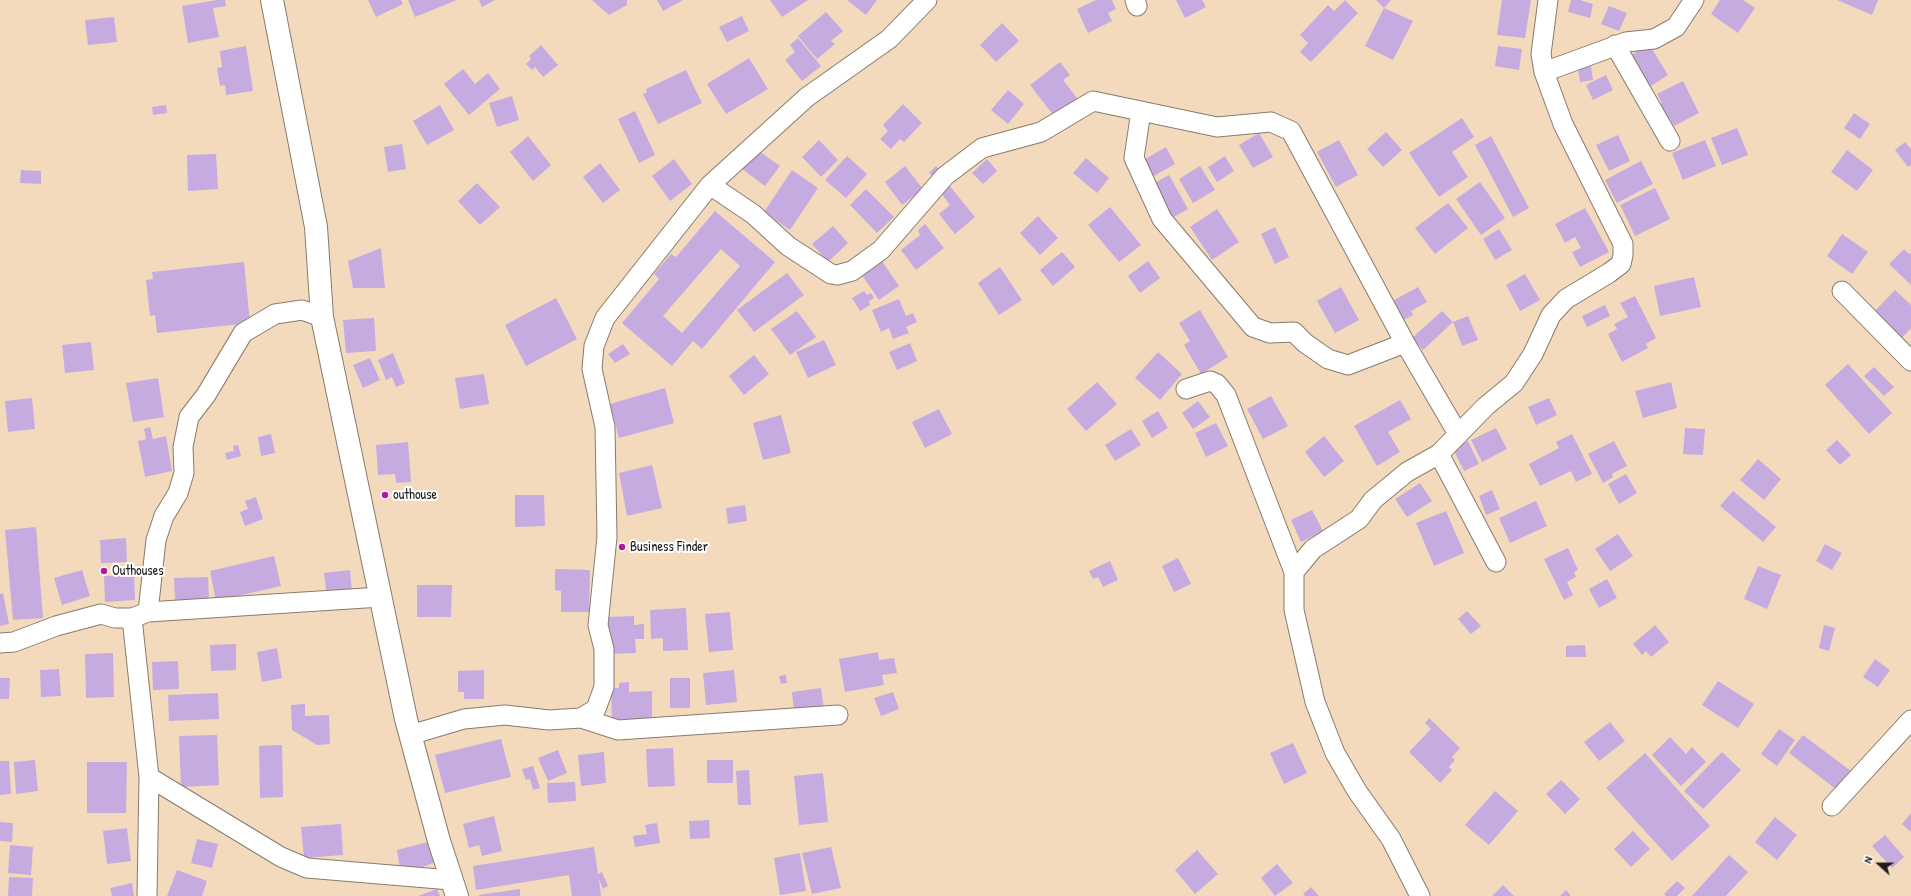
<!DOCTYPE html>
<html>
<head>
<meta charset="utf-8">
<style>
  body { margin:0 }
  #map { position:relative; width:1911px; height:896px; overflow:hidden; background:#f4dabd; font-family:"Patrick Hand",sans-serif }
  canvas { display:block }
  .north { position:absolute; left:1859px; top:844px; width:40px; height:40px; -webkit-text-stroke:3px #fff; paint-order:stroke; rotate:291deg; font-size:11px; font-weight:700; line-height:16px; text-align:center; color:#1c1c1c }
  .north::after { content:''; display:block; margin:auto; width:14px; height:18px; background:#1c1c1c; clip-path:polygon(50% 0,100% 100%,50% 72%,0 100%) }
</style>
</head>
<body>
<div id="map">
<canvas width="1911" height="896"></canvas>
<div class="north">N</div>
</div>
<script>
const ctx = document.querySelector('canvas').getContext('2d');
ctx.lineJoin = 'round';
function fillPath(path, color) { ctx.fillStyle = color; ctx.fill(path, 'evenodd'); }
const toPath = rows => new Path2D(rows.map(r => 'M' + r).join(''));
function strokePath(path, color, width, dash) { ctx.strokeStyle = color; ctx.lineWidth = width; ctx.lineCap = dash ? 'butt' : 'round'; ctx.setLineDash(dash || []); ctx.stroke(path); }
function write(font, color, halo, rows, align = 'center') {
  ctx.font = font + ' "Patrick Hand",sans-serif'; ctx.lineWidth = 4; ctx.setLineDash([]); ctx.textBaseline = 'middle'; ctx.strokeStyle = halo; ctx.fillStyle = color; for (const [text, x, y, turn = 0] of rows) {
    ctx.save(); ctx.translate(x, y); ctx.rotate((+turn || 0) * Math.PI / 180); ctx.textAlign = isNaN(turn) ? turn : align; if (halo) ctx.strokeText(text, 0, 0); ctx.fillText(text, 0, 0); ctx.restore();
  }
}
fillPath(toPath([
  [217,0,225,0,226,6,213,8,219,37,188,43,182,6],
  [368,0,401,0,403,4,376,17],
  [408,0,457,0,415,17],
  [479,0,495,0,482,7],
  [592,0,627,0,627,5,609,15],
  [657,0,683,0,663,11],
  [770,0,808,0,782,17],
  [847,0,877,0,866,15],
  [1096,0,1112,0,1116,9,1108,13,1112,21,1088,33,1077,9],
  [1176,0,1202,0,1206,7,1185,18],
  [1345,0,1358,13,1311,62,1300,52,1308,43,1300,35,1328,5,1334,11],
  [1376,0,1391,0,1384,8],
  [1502,0,1531,0,1525,38,1497,35],
  [1571,0,1580,0,1593,4,1590,18,1568,12],
  [1720,0,1743,0,1755,8,1738,33,1711,14],
  [1837,0,1878,0,1872,15],
  [1609,6,1627,13,1619,31,1601,24],
  [1384,8,1413,21,1393,60,1365,46],
  [826,12,843,31,831,41,835,44,817,59,798,36],
  [742,16,749,31,727,42,719,27],
  [114,17,117,42,88,45,85,20],
  [1002,23,1019,41,996,62,980,45],
  [798,38,821,66,802,81,785,60,795,52,790,45],
  [1649,44,1668,75,1648,88,1628,57],
  [541,45,558,65,543,77,535,67,532,70,526,64,531,59,529,56],
  [246,46,253,91,226,95,225,85,220,86,217,68,222,67,220,51],
  [1498,46,1522,49,1519,70,1495,66],
  [749,58,768,89,726,114,707,84],
  [1060,62,1070,75,1063,80,1077,98,1054,116,1030,85],
  [1591,66,1593,80,1580,82,1578,69],
  [463,69,475,84,488,73,500,89,469,115,444,84],
  [686,70,702,103,658,124,643,94,647,92,646,89],
  [1606,75,1613,90,1593,100,1586,85],
  [1683,81,1699,113,1674,126,1670,119,1666,121,1658,105,1662,103,1657,94],
  [1008,90,1024,104,1008,124,991,110],
  [512,96,519,120,497,127,489,103],
  [903,104,922,123,904,142,900,139,891,149,880,139,888,131,883,125],
  [166,105,167,113,153,115,152,107],
  [440,105,454,130,427,145,413,121],
  [635,111,655,155,639,163,618,119],
  [1854,113,1870,124,1860,139,1844,128],
  [1462,118,1474,137,1452,152,1468,177,1439,197,1409,153],
  [1737,128,1748,155,1722,165,1711,138],
  [1386,132,1402,150,1383,167,1367,149],
  [1259,133,1273,157,1253,168,1239,145],
  [1618,135,1630,161,1609,171,1596,145],
  [528,136,551,165,533,181,510,152],
  [1491,136,1529,208,1513,217,1475,145],
  [819,140,838,160,821,177,802,157],
  [1339,140,1358,175,1336,187,1317,152],
  [1705,140,1716,166,1683,180,1672,153],
  [1905,142,1911,149,1911,165,1908,167,1895,150],
  [402,144,406,169,388,172,384,147],
  [1166,147,1175,164,1147,180,1138,163],
  [756,149,780,166,765,186,742,169],
  [1847,150,1873,170,1857,191,1831,172],
  [216,154,218,189,188,191,187,155],
  [847,156,867,174,846,198,825,180],
  [1225,156,1234,171,1217,182,1208,167],
  [1086,158,1109,178,1097,193,1073,173],
  [674,159,692,184,670,201,652,176],
  [987,159,997,171,983,184,972,173],
  [1641,161,1653,184,1617,203,1605,180],
  [600,163,620,190,603,203,583,177],
  [905,166,923,189,902,205,885,182],
  [936,166,941,172,934,178,929,173],
  [1200,166,1215,190,1193,203,1179,179],
  [21,170,41,171,41,184,20,183],
  [792,170,818,188,790,230,764,212],
  [1169,175,1188,209,1169,220,1149,186],
  [1480,182,1505,218,1481,235,1456,199],
  [477,183,500,207,480,225,458,201],
  [949,185,975,217,955,234,939,214,950,205,940,192],
  [1655,188,1670,219,1635,236,1620,205],
  [866,189,894,217,877,233,850,205],
  [1448,203,1468,228,1435,254,1415,228],
  [1110,207,1141,245,1119,262,1088,225],
  [1585,208,1609,252,1580,267,1572,252,1581,248,1575,237,1565,243,1555,224],
  [1217,209,1239,242,1212,260,1190,227],
  [715,211,775,262,702,349,693,341,672,366,622,323,659,279,654,274,671,254,676,257],
  [721,249,740,266,682,333,663,316],
  [1038,216,1058,238,1040,255,1020,233],
  [925,224,944,248,916,270,901,250,920,235,918,230],
  [833,226,848,243,828,262,812,244],
  [1275,227,1289,257,1275,264,1261,234],
  [1499,229,1512,250,1495,260,1483,239],
  [1842,234,1868,252,1852,274,1827,256],
  [381,248,385,288,353,288,348,261],
  [1904,249,1909,254,1911,253,1911,285,1889,264],
  [1062,252,1075,267,1053,286,1040,270],
  [882,261,899,286,879,300,862,275],
  [1148,261,1160,278,1140,293,1128,276],
  [244,262,250,323,157,333,155,315,150,316,146,280,153,279,152,272],
  [1000,267,1022,300,999,315,978,283],
  [787,273,804,295,754,332,737,310],
  [1525,274,1540,300,1520,311,1506,285],
  [1694,277,1701,307,1660,316,1654,286],
  [1341,287,1359,320,1335,333,1317,301],
  [1418,287,1427,302,1411,311,1413,315,1398,323,1387,304],
  [1895,290,1911,305,1911,328,1901,339,1873,313],
  [864,291,867,295,871,293,874,298,869,301,870,305,860,311,852,298],
  [1635,296,1656,338,1646,344,1648,348,1622,362,1608,334,1617,329,1614,324,1628,317,1620,303],
  [556,298,577,339,526,366,505,325],
  [899,299,906,316,913,313,917,322,906,327,909,333,893,339,889,328,881,332,872,310],
  [1605,305,1610,316,1587,327,1582,316],
  [1200,310,1228,357,1201,374,1184,345,1190,341,1179,323],
  [797,311,816,337,790,355,771,329],
  [1442,311,1453,322,1423,350,1412,338],
  [1468,316,1478,340,1462,346,1453,322],
  [374,318,376,351,346,353,343,320],
  [824,340,836,365,808,378,796,352],
  [91,342,94,370,65,373,62,345],
  [910,343,917,361,897,370,889,352],
  [623,344,630,354,615,363,608,354],
  [1158,352,1182,374,1160,400,1135,378],
  [393,353,405,383,396,387,392,377,386,380,378,360],
  [754,355,769,374,744,395,729,376],
  [370,358,380,380,363,388,353,365],
  [1848,364,1892,413,1869,434,1825,385],
  [1874,367,1894,387,1884,396,1864,376],
  [484,374,489,404,460,409,455,378],
  [158,378,164,417,133,422,126,383],
  [1097,382,1117,404,1086,431,1067,409],
  [1671,382,1677,408,1643,418,1635,391],
  [665,388,674,423,619,438,610,404],
  [1271,396,1288,426,1263,439,1247,409],
  [32,398,35,429,8,432,5,401],
  [1549,398,1557,415,1536,425,1528,407],
  [1400,400,1411,419,1388,432,1400,452,1377,466,1354,426],
  [1198,401,1210,417,1193,429,1182,413],
  [939,409,952,434,925,448,912,422],
  [1158,411,1168,428,1152,438,1142,421],
  [781,415,791,453,763,460,753,423],
  [1216,423,1228,446,1206,457,1195,433],
  [150,427,153,439,166,436,172,471,145,477,138,441,146,439,144,429],
  [1496,428,1507,449,1482,462,1471,440],
  [1685,428,1705,429,1703,455,1683,454],
  [1131,429,1141,445,1115,461,1105,445],
  [271,434,275,453,261,456,258,437],
  [1572,434,1592,474,1576,482,1571,471,1540,486,1529,464,1559,448,1556,442],
  [1324,436,1344,461,1324,477,1305,452],
  [1837,440,1851,455,1840,465,1826,450],
  [1468,441,1479,464,1464,471,1453,449],
  [1614,441,1627,466,1612,474,1613,477,1603,483,1588,454],
  [408,442,411,482,396,483,395,474,378,475,376,445],
  [238,445,241,456,227,460,225,453,234,451,233,446],
  [1758,459,1781,479,1764,500,1740,480],
  [652,465,662,508,627,516,619,473],
  [1626,474,1637,493,1619,504,1608,484],
  [1420,483,1432,501,1407,517,1395,499],
  [1492,490,1500,509,1486,515,1479,496],
  [383,491,388,492,387,497,382,497],
  [1733,491,1776,527,1763,542,1720,506],
  [515,495,544,495,545,526,515,527],
  [256,497,263,519,245,526,240,512,248,509,245,501],
  [1536,501,1547,526,1510,543,1499,518],
  [745,505,747,521,728,524,726,508],
  [1312,510,1323,531,1301,542,1291,520],
  [1446,511,1464,553,1434,566,1416,523],
  [36,527,43,618,13,620,5,530],
  [1618,534,1633,556,1610,571,1595,549],
  [126,538,127,562,101,563,100,540],
  [1825,544,1842,553,1832,570,1816,561],
  [1568,548,1578,570,1574,572,1576,577,1567,582,1573,595,1564,600,1544,559],
  [274,556,281,586,216,601,210,571],
  [1178,558,1191,584,1174,592,1162,566],
  [1110,561,1118,580,1103,587,1098,577,1093,579,1089,571],
  [1758,566,1781,575,1767,609,1744,599],
  [106,567,107,573,102,574,101,568],
  [555,569,590,570,589,612,561,612,561,591,555,590],
  [82,570,90,596,62,605,54,578],
  [350,570,353,603,328,606,324,573],
  [134,575,135,600,105,602,104,576],
  [208,577,209,599,175,600,174,578],
  [1607,579,1617,598,1599,608,1589,589],
  [417,585,452,585,451,617,417,617],
  [3,593,9,624,0,626,0,594],
  [686,608,688,650,663,651,663,638,651,639,650,610],
  [1467,611,1481,626,1471,634,1458,619],
  [730,612,733,650,709,652,705,614],
  [634,616,634,625,644,624,644,639,635,639,636,653,606,654,605,617],
  [1655,625,1669,642,1651,657,1646,651,1642,655,1633,644],
  [1824,625,1835,628,1829,651,1819,648],
  [236,644,236,670,211,671,210,645],
  [1585,645,1586,657,1566,657,1566,646],
  [277,648,282,678,262,682,257,652],
  [878,652,879,660,894,658,897,673,882,675,884,685,845,692,839,659],
  [113,653,114,697,86,698,85,654],
  [1875,659,1890,670,1878,687,1863,677],
  [178,661,179,689,153,690,152,662],
  [59,669,61,696,41,697,40,670],
  [484,670,484,699,464,699,464,692,458,692,458,671],
  [734,670,737,702,706,705,703,673],
  [786,675,787,683,781,684,779,676],
  [0,678,10,678,9,699,0,699],
  [670,678,690,678,690,708,670,708],
  [1718,681,1754,704,1738,728,1702,705],
  [629,682,629,692,652,691,652,719,612,719,611,688,619,688,619,683],
  [821,688,824,709,794,712,792,692],
  [893,692,899,709,881,716,874,698],
  [218,693,219,719,169,721,168,695],
  [305,704,305,716,329,715,330,744,317,745,292,730,291,705],
  [1429,718,1460,748,1452,757,1455,760,1449,767,1452,770,1440,783,1409,752,1431,729,1425,723],
  [1610,722,1625,741,1599,761,1584,742],
  [1779,729,1795,740,1777,766,1761,754],
  [217,735,219,785,181,787,179,736],
  [1803,735,1851,771,1837,790,1789,753],
  [1670,737,1686,754,1692,747,1706,762,1681,786,1652,755],
  [501,739,511,777,445,793,435,755],
  [1293,743,1307,773,1284,784,1270,753],
  [282,745,283,797,260,798,259,746],
  [673,748,675,786,648,787,646,749],
  [558,750,567,773,548,781,538,758],
  [604,752,606,783,581,786,578,755],
  [1722,752,1741,770,1703,809,1684,791],
  [1645,753,1710,826,1672,861,1606,788],
  [35,760,38,791,16,794,14,762],
  [707,760,733,760,733,783,707,783],
  [0,761,9,761,11,794,0,795],
  [87,762,127,762,126,813,87,813],
  [533,766,540,788,533,790,530,779,526,780,522,769],
  [749,770,751,805,738,805,736,771],
  [823,773,828,822,799,825,794,776],
  [1561,780,1580,799,1565,814,1546,794],
  [575,782,576,801,548,803,547,783],
  [1495,791,1518,811,1489,845,1465,825],
  [1911,813,1911,832,1902,824],
  [494,816,502,851,482,856,479,845,469,848,463,824],
  [1775,817,1797,835,1777,860,1755,842],
  [709,820,710,838,690,839,689,821],
  [0,822,13,823,12,842,0,841],
  [657,823,660,843,635,847,633,836,647,834,645,825],
  [341,824,343,855,304,858,301,827],
  [127,828,131,861,107,864,103,831],
  [1633,831,1650,849,1631,867,1614,849],
  [1885,835,1904,857,1892,868,1872,846],
  [197,839,218,844,212,868,191,863],
  [428,842,436,862,401,875,397,850],
  [10,845,33,847,31,875,8,873],
  [594,847,598,874,602,872,608,886,603,889,599,879,601,896,572,896,569,875,476,890,473,866],
  [831,847,841,888,812,894,802,853],
  [1197,850,1218,874,1195,894,1175,870],
  [800,853,806,891,780,895,774,858],
  [1729,855,1748,872,1726,896,1692,896],
  [1277,864,1293,883,1275,896,1261,878],
  [177,870,207,881,202,896,167,896],
  [9,877,33,878,32,896,8,896],
  [1677,881,1685,888,1677,896,1666,896,1664,894],
  [132,883,134,896,112,896,110,888],
  [1503,885,1514,896,1492,896],
  [1311,887,1319,896,1305,896,1303,894],
  [437,889,440,896,418,896],
  [520,889,520,896,479,896,479,895],
  [1566,890,1571,896,1560,896]
]), '#c6abe1');
const minor = toPath([
  [1135,0,1137,6],
  [1615,45,1670,141],
  [1544,72,1626,42,1654,39,1676,27,1694,0],
  [1141,111,1134,158,1162,219,1253,327,1270,333,1294,332,1305,343,1328,359,1348,365,1405,343],
  [710,185,753,214,788,246,831,274,837,275,852,271,881,250,945,176,982,148,1041,132,1093,101,1217,127,1271,122,1291,131,1405,343,1458,434],
  [1842,291,1911,361],
  [1186,389,1210,381,1217,384,1226,395,1294,572],
  [1439,454,1496,562],
  [148,612,381,597],
  [132,618,149,777,147,896],
  [0,643,14,642,56,626,101,614,115,618,132,618,148,612,156,540,164,516,178,493,184,473,183,447,189,417,206,395,243,333,275,314,302,310,322,317],
  [581,718,618,730,838,715],
  [410,735,464,719,505,715,549,720,581,718,596,709,604,687,604,649,598,625,607,537,605,427,592,369,594,346,605,318,710,185,807,97,889,39,927,0],
  [149,777,281,857,307,868,451,880],
  [1832,806,1911,720],
  [1420,896,1391,839,1357,791,1335,753,1315,702,1294,610,1294,572,1313,549,1359,519,1373,500,1407,472,1439,454,1486,406,1514,383,1533,354,1551,315,1566,299,1609,273,1621,264,1623,255,1623,244,1563,124,1544,72,1541,54,1548,0]
]);
const tertiary = toPath([
  [272,0,316,227,322,317,406,719,439,841,457,896]
]);
strokePath(minor, '#887b6c', 21);
strokePath(tertiary, '#887b6c', 24);
strokePath(minor, '#fff', 19);
strokePath(tertiary, '#fff', 22);
for (const [x, y, r, color] of [
  [385,495,4,"#b5179e"],
  [622,547,4,"#b5179e"],
  [104,571,4,"#b5179e"]
]) { const dot = new Path2D(); dot.arc(x, y, r, 0, 2 * Math.PI); ctx.fillStyle = color; ctx.fill(dot); strokePath(dot, '#fff', 1.5); }
write('14px', '#1c1c1c', '#fff', [
  ["outhouse",393,495],
  ["Business Finder",630,547],
  ["Outhouses",112,571]
], 'left');
</script>
</body>
</html>
